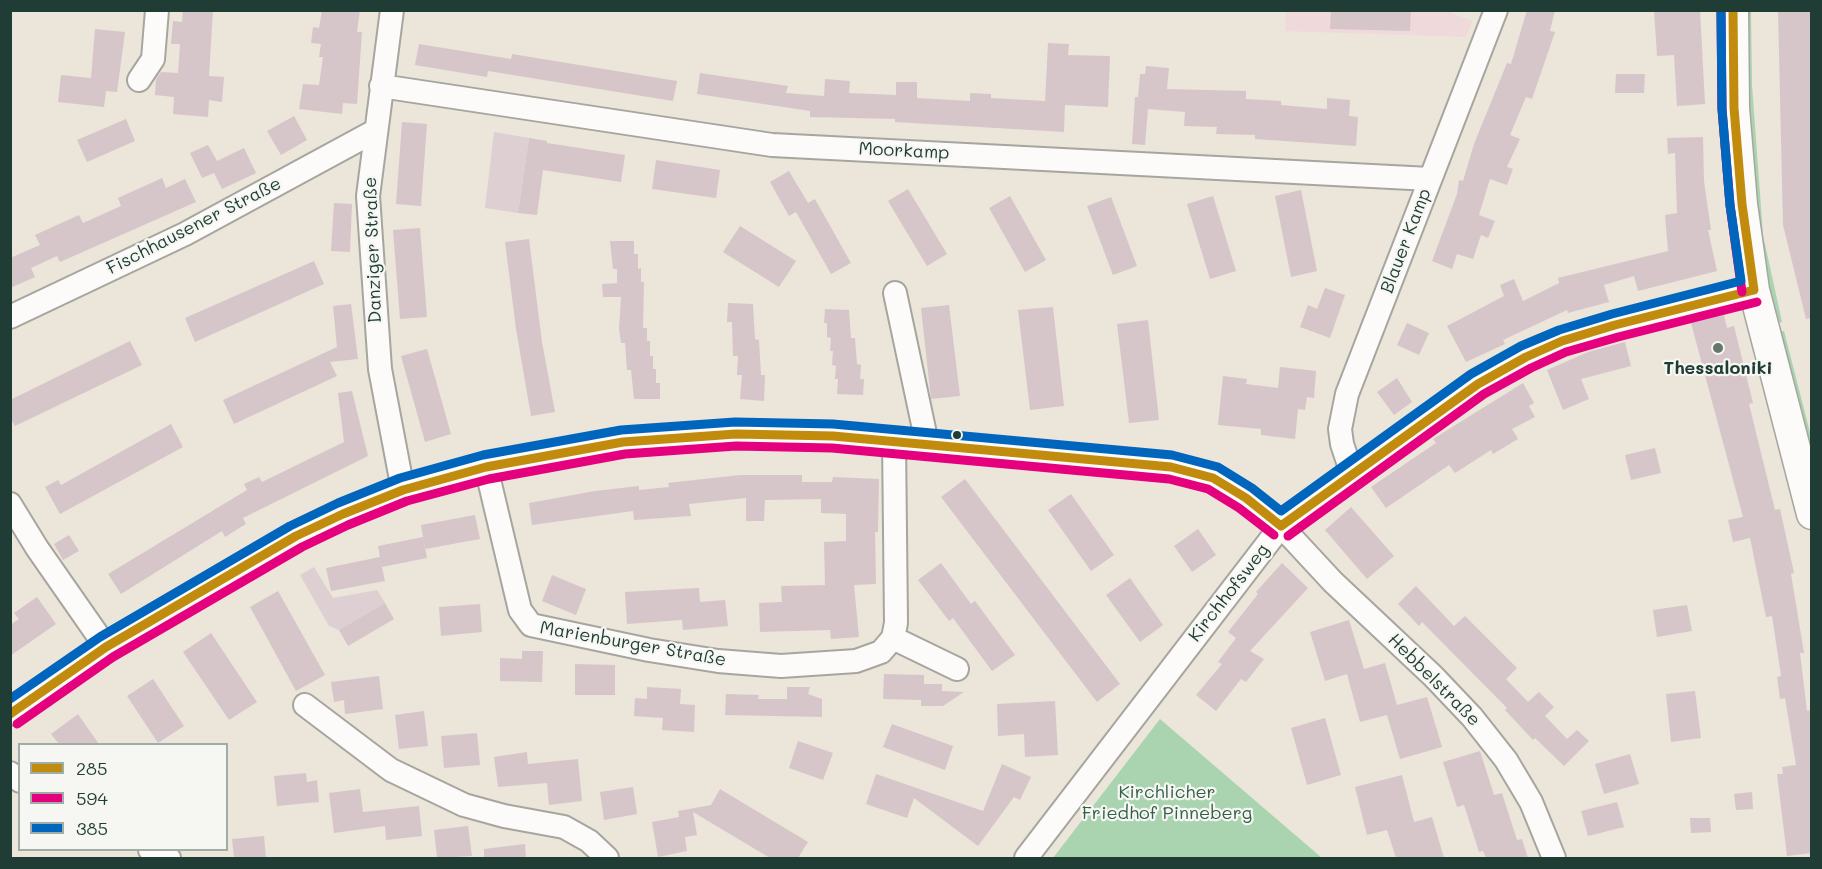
<!DOCTYPE html>
<html>
<head>
<meta charset="utf-8">
<style>
  body { margin:0 }
  #map { position:relative; width:1822px; height:869px; overflow:hidden; background:#ebe5da; font-family:Mali,sans-serif }
  canvas { display:block }
  .frame { position:absolute; inset:0; border:12px solid #1f3d34; pointer-events:none }
  .legend { position:absolute; left:18px; top:743px; width:210px; height:108px; box-sizing:border-box; background:#f6f6f2; border:2px solid #a0aca6; margin:0; padding:8px 10px; list-style:none; font-size:18px; color:#1f3d34 }
  .legend li { display:flex; align-items:center; gap:12px; height:30px }
  .legend b { width:30px; border:2px solid #a0aca6 }
</style>
</head>
<body>
<div id="map">
<canvas width="1822" height="869"></canvas>
<div class="frame"></div>
<ul class="legend">
<li><b style="height:8px;background:#c18c0d"></b>285</li>
<li><b style="height:8px;background:#e5007d"></b>594</li>
<li><b style="height:8px;background:#0065bd"></b>385</li>
</ul>
</div>
<script>
const ctx = document.querySelector('canvas').getContext('2d');
ctx.lineJoin = 'round';
function fillPath(path, color) { ctx.fillStyle = color; ctx.fill(path, 'evenodd'); }
const toPath = rows => new Path2D(rows.map(r => 'M' + r).join(''));
function strokePath(path, color, width, dash) { ctx.strokeStyle = color; ctx.lineWidth = width; ctx.lineCap = dash ? 'butt' : 'round'; ctx.setLineDash(dash || []); ctx.stroke(path); }
function write(font, color, halo, rows, align = 'center') {
  ctx.font = font + ' Mali,sans-serif'; ctx.lineWidth = 4.5; ctx.setLineDash([]); ctx.textBaseline = 'middle'; ctx.strokeStyle = halo; ctx.fillStyle = color; for (const [text, x, y, turn = 0] of rows) {
    ctx.save(); ctx.translate(x, y); ctx.rotate((+turn || 0) * Math.PI / 180); ctx.textAlign = isNaN(turn) ? turn : align; if (halo) ctx.strokeText(text, 0, 0); ctx.fillText(text, 0, 0); ctx.restore();
  }
}
fillPath(toPath([
  [1286,11,1452,11,1451,13,1472,21,1466,37,1285,31]
]), '#f0d9db');
fillPath(toPath([
  [494,132,529,138,518,213,485,208],
  [314,567,333,598,377,590,385,603,339,630,329,626,300,575]
]), '#ddcfd2');
fillPath(toPath([
  [1745,11,1751,11,1752,85,1763,235,1782,322,1772,325,1759,268,1742,60],
  [1784,331,1811,436,1811,471,1774,333],
  [1160,719,1322,858,1053,858]
]), '#a9d4af');
fillPath(toPath([
  [183,10,213,10,209,76,224,77,222,102,209,100,208,117,173,114,174,97,155,95,156,79,161,72,178,73,180,44,171,44,173,21,182,22],
  [322,10,360,10,357,32,362,32,357,104,343,103,342,114,299,109,303,84,319,85,323,57,319,57,321,44,311,43,313,27,319,28],
  [1331,10,1411,10,1410,31,1330,29],
  [1527,10,1555,10,1550,31,1555,32,1532,99,1526,97,1510,135,1520,139,1507,167,1513,169,1507,185,1490,179,1479,215,1495,221,1488,238,1481,235,1473,259,1457,254,1452,269,1432,261,1457,194,1459,180,1463,181,1474,144,1507,63,1511,64],
  [1654,10,1700,10,1705,104,1677,106,1674,55,1657,56],
  [1778,10,1812,10,1812,318,1806,319,1783,225],
  [95,29,125,32,117,92,106,91,104,107,58,102,61,75,91,78],
  [1048,43,1069,44,1068,55,1110,56,1108,107,1065,105,1064,132,895,122,895,119,810,117,810,111,697,94,700,73,788,86,786,93,824,96,825,79,850,81,849,93,896,95,896,82,917,82,917,98,970,101,970,93,991,94,991,98,1045,101],
  [419,44,511,59,512,54,677,81,673,101,488,71,487,77,415,65],
  [1146,66,1169,68,1167,89,1246,91,1246,99,1281,101,1281,105,1327,109,1327,98,1350,100,1349,116,1358,117,1356,146,1255,139,1255,135,1216,134,1217,127,1184,126,1185,112,1148,109,1145,145,1132,144,1135,97,1138,97,1140,74,1145,74],
  [1616,74,1645,74,1644,93,1615,93],
  [294,116,307,140,281,155,267,131],
  [126,119,135,141,87,162,77,140],
  [402,122,427,124,421,206,396,204],
  [1703,137,1704,181,1711,230,1708,230,1717,271,1638,291,1634,276,1604,285,1609,302,1568,313,1567,310,1503,340,1505,344,1466,362,1447,326,1504,296,1500,285,1514,279,1523,301,1559,283,1558,278,1668,251,1665,215,1677,213,1675,153,1668,154,1667,138],
  [529,138,547,141,547,143,625,155,621,182,543,170,537,215,518,213],
  [208,145,217,161,244,148,256,173,222,189,214,173,202,178,190,153],
  [656,160,720,170,716,198,652,189],
  [789,171,808,203,815,199,851,263,831,274,796,212,789,216,770,182],
  [162,178,166,188,185,179,196,202,60,262,57,256,31,268,35,277,10,288,10,258,40,245,35,235,79,215,83,223,121,206,118,198],
  [908,189,947,254,927,266,888,201],
  [1301,190,1317,271,1291,277,1275,196],
  [1010,196,1046,260,1025,272,989,208],
  [1213,196,1236,271,1210,279,1187,204],
  [1111,197,1137,266,1113,275,1087,206],
  [334,203,352,204,350,252,331,251],
  [740,226,796,261,779,287,723,252],
  [420,228,427,317,400,319,393,230],
  [529,239,542,342,555,412,531,416,516,329,505,242],
  [610,241,634,241,634,254,638,254,638,269,641,268,641,282,644,282,643,328,647,328,647,341,650,341,650,356,653,356,653,369,656,369,656,383,660,383,660,399,634,399,631,370,627,370,625,343,621,343,619,329,621,297,603,297,602,284,621,283,617,283,617,269,613,269],
  [314,261,324,284,195,342,185,318],
  [1325,288,1345,295,1330,338,1300,327,1308,305,1317,309],
  [728,303,753,304,755,339,759,340,761,375,765,375,764,401,740,399,742,375,737,375,738,356,733,356,732,322,727,322],
  [351,304,358,359,330,362,337,376,234,424,223,400,337,347,333,306],
  [949,305,960,396,931,399,921,308],
  [1053,307,1064,406,1030,410,1018,310],
  [825,309,849,310,851,338,855,338,857,364,861,365,860,379,864,379,863,395,837,394,838,379,835,379,836,366,832,365,833,351,830,351,831,338,827,337,827,323,824,323],
  [1724,315,1727,328,1734,326,1753,403,1749,404,1775,510,1780,509,1794,573,1791,574,1804,653,1800,653,1807,711,1812,710,1812,853,1787,856,1777,774,1783,774,1782,767,1796,765,1785,698,1780,699,1777,677,1781,676,1772,616,1766,617,1750,538,1733,542,1728,520,1743,517,1691,323],
  [1148,320,1159,420,1129,423,1117,324],
  [1407,323,1429,333,1419,355,1397,345],
  [130,341,142,365,15,426,10,418,10,400],
  [1625,342,1631,366,1581,379,1589,399,1563,410,1547,370,1588,352],
  [427,349,451,434,425,442,401,356],
  [1280,367,1316,371,1314,398,1307,397,1305,410,1298,409,1295,439,1261,435,1261,429,1218,425,1223,376,1247,379,1246,384,1278,388],
  [1397,378,1412,402,1394,415,1377,392],
  [1523,383,1534,403,1529,406,1535,417,1512,429,1518,439,1493,454,1491,450,1455,473,1449,465,1386,508,1371,487,1436,443,1433,439],
  [352,391,368,456,243,518,246,524,225,537,222,531,121,594,108,574,247,490,244,484,259,477,262,482,344,442,338,393],
  [171,424,183,447,60,514,45,487,58,480,61,485],
  [1655,448,1661,473,1631,480,1625,455],
  [740,475,802,475,802,482,832,482,833,477,879,479,878,532,875,532,876,584,854,585,859,637,831,639,830,630,760,632,759,603,782,602,781,586,825,585,824,542,846,541,846,514,821,513,821,499,765,500,764,521,746,521,746,498,689,504,691,516,634,520,633,511,532,525,529,503,595,491,639,486,639,490,669,487,668,483],
  [965,479,1120,684,1097,702,941,497],
  [1071,494,1114,555,1091,571,1048,510],
  [1351,507,1394,556,1367,579,1325,530],
  [475,515,480,539,425,549,421,525],
  [1198,529,1216,555,1192,572,1174,546],
  [69,535,79,551,63,560,54,544],
  [423,537,427,558,382,567,380,559,385,581,331,591,326,568,380,557,378,546],
  [941,563,971,604,975,601,1015,655,992,671,953,618,949,621,918,580],
  [1282,563,1308,588,1250,651,1264,659,1246,682,1241,679,1216,711,1196,695,1222,664,1218,662,1236,638,1228,632,1258,594,1256,592],
  [552,575,586,589,576,615,542,601],
  [1130,578,1163,625,1140,642,1106,595],
  [1416,586,1454,626,1465,616,1517,668,1506,679,1528,702,1539,692,1554,707,1545,716,1567,739,1577,730,1589,741,1564,766,1535,738,1533,740,1505,710,1507,708,1422,622,1419,626,1398,604],
  [699,588,700,602,725,600,728,626,683,630,682,620,627,624,625,592],
  [278,591,325,675,296,691,250,607],
  [37,597,56,624,10,656,10,625,19,619,14,613],
  [385,603,394,619,348,646,339,630],
  [480,604,482,632,441,636,439,607],
  [1687,605,1692,631,1657,637,1653,610],
  [1349,620,1364,669,1385,663,1397,705,1427,697,1442,747,1400,759,1387,715,1360,722,1347,674,1325,681,1310,632],
  [211,633,257,702,229,720,183,652],
  [522,651,543,651,542,682,500,681,500,658,522,659],
  [575,664,615,665,615,695,575,695],
  [884,674,924,675,924,684,942,684,942,691,964,692,943,706,921,706,921,700,883,699],
  [379,676,383,709,345,714,344,700,334,702,331,682],
  [153,679,184,726,158,743,127,696],
  [647,687,681,689,680,704,695,705,694,732,662,730,663,718,634,716,635,698,647,699],
  [787,687,810,687,808,694,822,699,822,717,725,715,726,694,759,695,758,699,787,699],
  [1695,691,1701,738,1671,742,1666,694],
  [1055,701,1058,755,1025,757,1024,734,998,736,997,704],
  [424,711,428,746,399,749,395,715],
  [78,714,89,730,99,744,59,744,51,734],
  [1325,718,1341,775,1307,785,1291,728],
  [892,724,953,746,945,770,883,747],
  [477,733,480,765,444,768,441,736],
  [798,741,833,753,823,780,789,768],
  [1480,751,1494,795,1502,793,1517,840,1522,839,1528,858,1486,858,1483,851,1479,852,1464,805,1457,807,1443,762],
  [527,752,528,764,578,759,582,801,549,805,547,783,498,787,494,757],
  [1630,754,1639,784,1604,794,1595,764],
  [1002,764,1031,777,1020,800,1014,797,978,846,914,798,907,818,866,804,876,774,983,811],
  [306,773,307,782,317,780,319,802,277,806,274,776],
  [1402,775,1414,822,1432,817,1444,858,1396,858,1387,830,1367,835,1355,787],
  [633,787,637,814,604,820,600,792],
  [360,789,363,812,419,806,422,836,386,840,385,826,334,833,329,793],
  [720,789,808,842,798,858,770,858,693,812,697,835,685,837,687,851,658,857,652,822,679,817,678,811,711,805],
  [1752,792,1753,809,1736,810,1734,794],
  [1617,802,1624,827,1588,836,1581,811],
  [1690,818,1710,818,1711,832,1691,833],
  [468,826,472,856,437,858,434,830],
  [264,836,266,858,234,858,232,839],
  [525,844,526,858,484,858,484,849]
]), '#d7c6c9');
const minor = toPath([
  [392,10,368,196,380,369,403,490],
  [139,80,153,59,157,10],
  [381,86,772,145,1430,179],
  [895,293,927,443],
  [10,317,185,234,375,131],
  [486,467,520,610,531,625,649,650,718,661,781,666,856,661,881,652,893,638,896,623,894,440],
  [1352,474,1342,444,1340,429,1347,394,1496,10],
  [10,504,37,548,106,647],
  [893,638,957,669],
  [305,705,391,770,464,805,504,816,564,827,589,841,607,858],
  [10,714,106,647,213,583,296,536,403,490,486,467,631,441,736,434,927,443,1180,469,1213,478,1246,498,1281,526,1333,582,1433,676,1472,717,1506,760,1531,802,1554,858],
  [10,773,20,781],
  [150,850,169,858],
  [1026,858,1281,526,1478,384,1526,357,1562,341,1615,325,1754,290]
]);
const major = toPath([
  [1733,10,1734,108,1742,204,1754,290,1812,514]
]);
strokePath(minor, '#a6a69f', 26);
strokePath(major, '#a6a69f', 33);
strokePath(minor, '#fcfbf9', 22);
strokePath(major, '#fcfbf9', 30);
strokePath(toPath([
  [1733,10,1734,108,1742,204,1754,290],
  [1281,526,1478,384,1526,357,1562,341,1615,325,1754,290],
  [10,714,106,647,296,536,343,514,403,490,486,467,623,442,736,434,833,436,1171,467,1213,478,1246,498,1281,526]
]), '#c18c0d', 9);
strokePath(toPath([
  [1721,10,1722,109,1730,205,1742,292],
  [1288,536,1484,394,1531,368,1566,352,1618,337,1757,302],
  [17,724,113,657,302,547,348,525,407,501,489,479,625,454,736,446,832,448,1169,479,1208,489,1239,508,1274,535]
]), '#e5007d', 9);
strokePath(toPath([
  [10,699,100,637,290,526,338,503,400,478,483,455,621,430,735,422,833,424,1172,455,1218,467,1252,488,1281,511,1471,374,1521,346,1559,330,1612,314,1741,281,1730,205,1722,109,1721,10]
]), '#0065bd', 9);
for (const [x, y, r, color] of [
  [1718,348,6,"#66786e"],
  [957,435,5,"#1f3d34"]
]) { const dot = new Path2D(); dot.arc(x, y, r, 0, 2 * Math.PI); ctx.fillStyle = color; ctx.fill(dot); strokePath(dot, '#f6f6f2', 2); }
write('18px', '#1f3d34', '#f6f6f2', [
  ["Moorkamp",904,151,3],
  ["Fischhausener Straße",194,226,-27],
  ["Blauer Kamp",1406,241,-69],
  ["Danziger Straße",373,250,-92],
  ["Kirchhofsweg",1229,593,-52],
  ["Marienburger Straße",633,644,10],
  ["Hebbelstraße",1434,680,45]
]);
write('bold 18px', '#1f3d34', '#f6f6f2', [
  ["Thessaloniki",1718,368]
]);
write('18px', '#34604a', '#f6f6f2', [
  ["Kirchlicher",1167,792],
  ["Friedhof Pinneberg",1167,813]
]);
</script>
</body>
</html>
